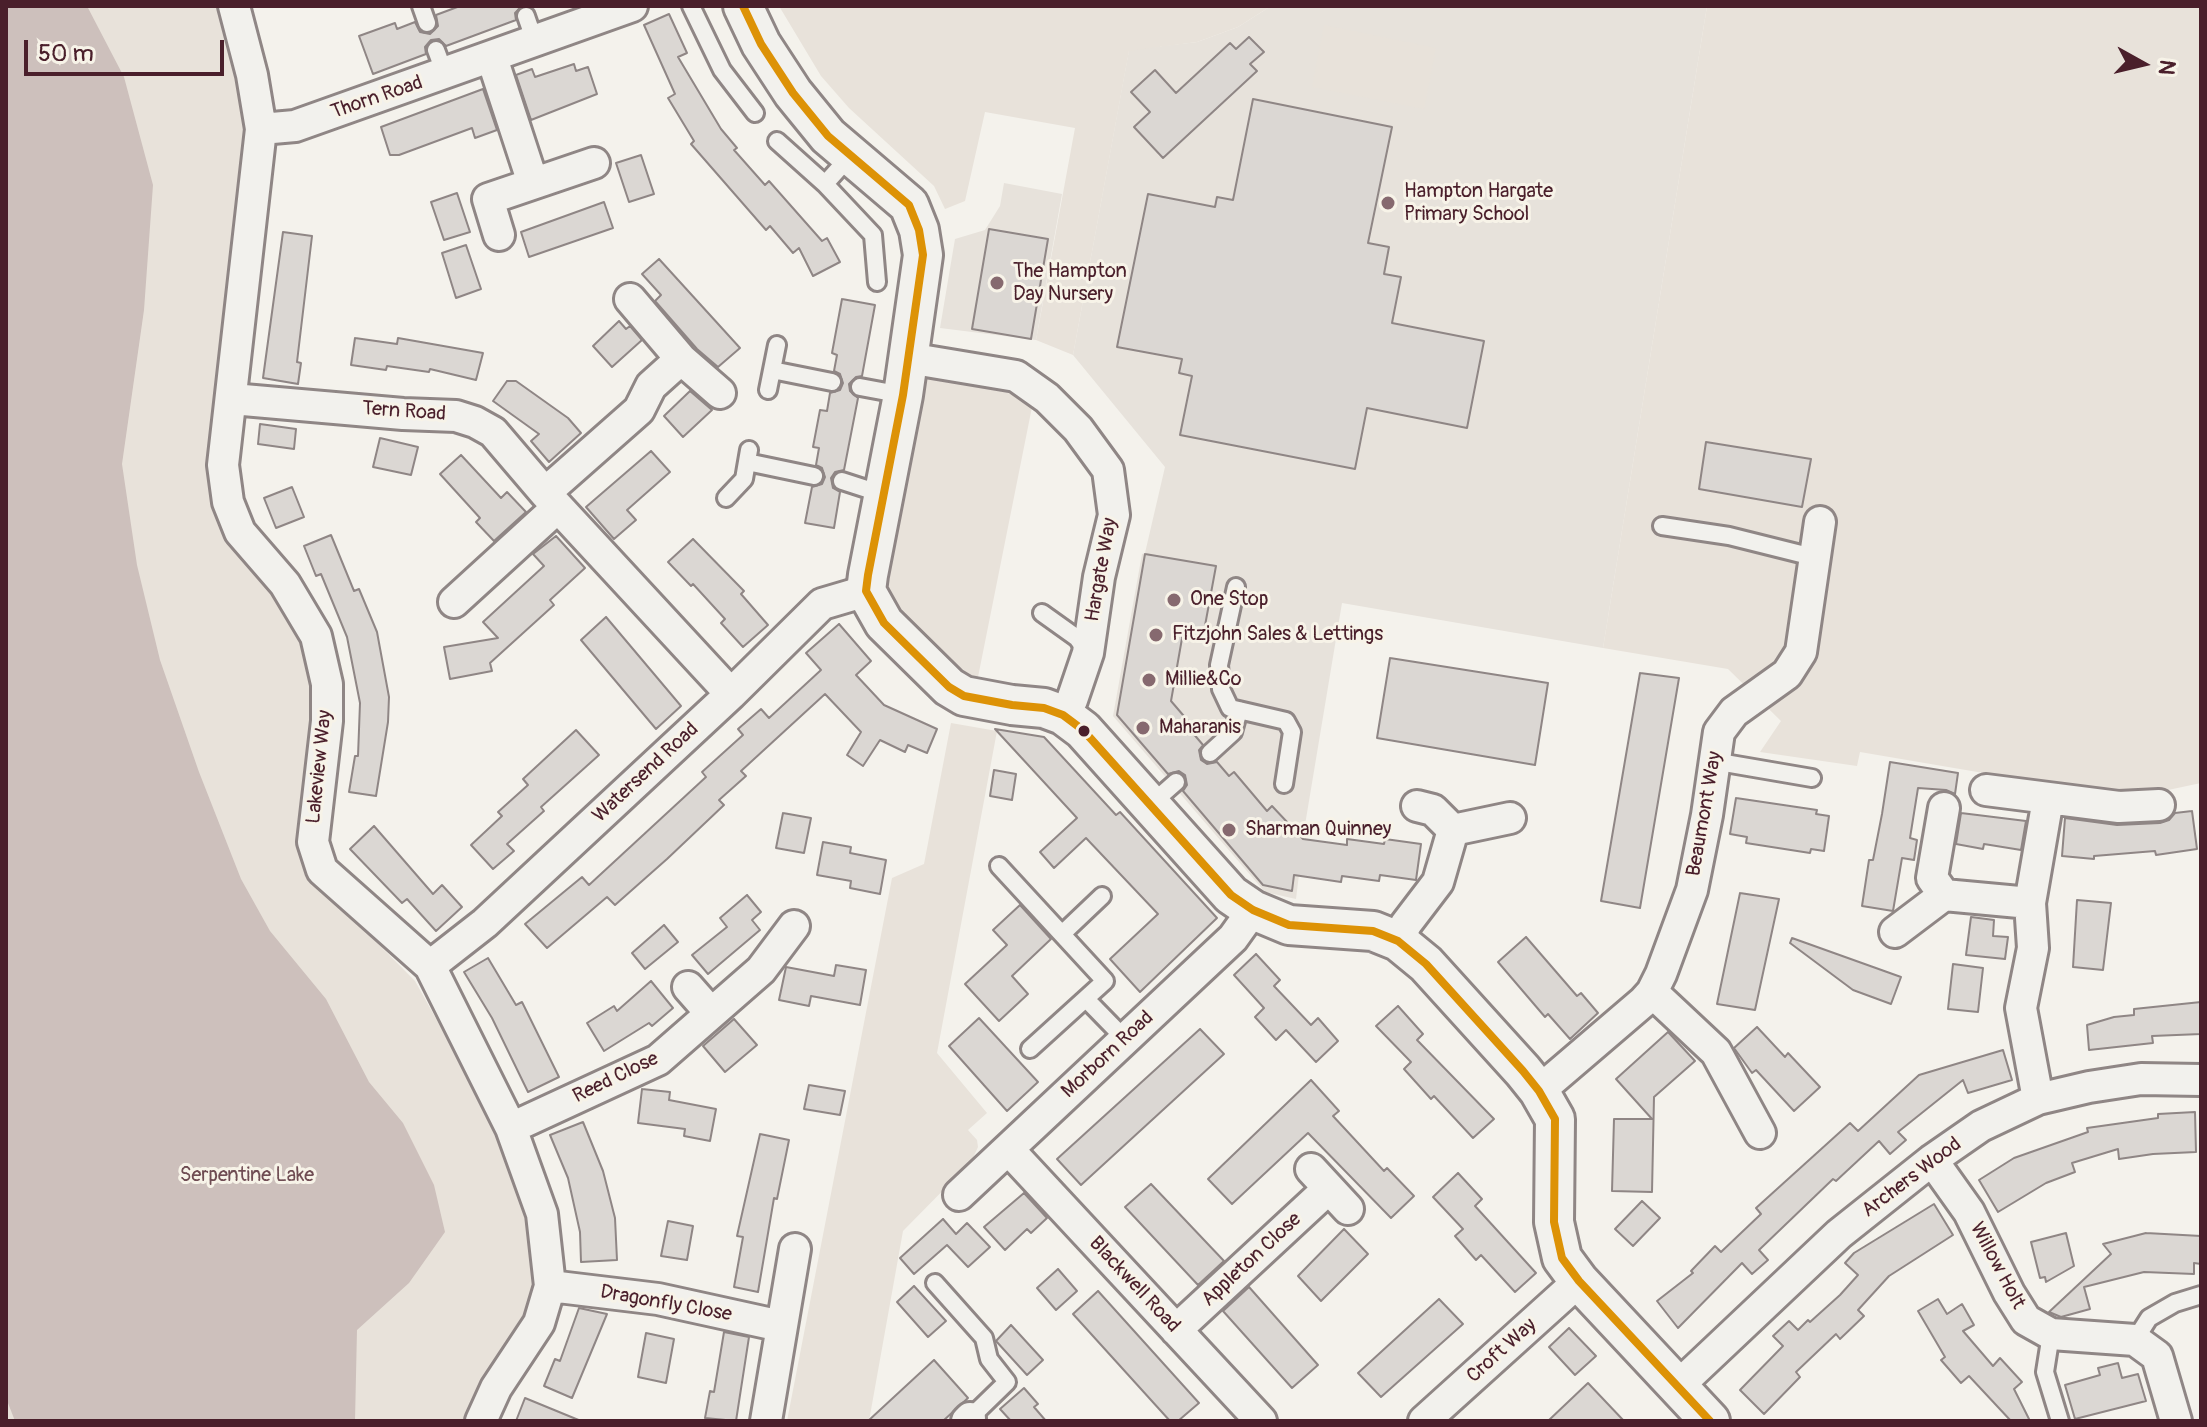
<!DOCTYPE html>
<html>
<head>
<meta charset="utf-8">
<style>
  body { margin:0 }
  #map { position:relative; width:2207px; height:1427px; overflow:hidden; background:#f4f2ec; font-family:Pangolin,sans-serif }
  canvas { display:block }
  .frame { position:absolute; inset:0; border:8px solid #4a1f2b; pointer-events:none }
  .north { position:absolute; left:2103px; top:24px; width:80px; height:80px; -webkit-text-stroke:6px #f7f3e8; paint-order:stroke; rotate:98deg; font-size:22px; font-weight:700; line-height:32px; text-align:center; color:#4a1f2b }
  .north::after { content:''; display:block; margin:auto; width:28px; height:36px; background:#4a1f2b; clip-path:polygon(50% 0,100% 100%,50% 72%,0 100%) }
  .scale { position:absolute; left:24px; top:40px; width:200px; height:36px; box-sizing:border-box; border:4px solid #4a1f2b; border-top:0; padding-left:10px; font-size:24px; line-height:28px; white-space:nowrap; color:#4a1f2b; -webkit-text-stroke:6px #f7f3e8; paint-order:stroke }
</style>
</head>
<body>
<div id="map">
<canvas width="2207" height="1427"></canvas>
<div class="frame"></div>
<div class="north">N</div>
<div class="scale">50 m</div>
</div>
<script>
const ctx = document.querySelector('canvas').getContext('2d');
ctx.lineJoin = 'round';
function fillPath(path, color) { ctx.fillStyle = color; ctx.fill(path, 'evenodd'); }
const toPath = rows => new Path2D(rows.map(r => 'M' + r).join(''));
function strokePath(path, color, width, dash) { ctx.strokeStyle = color; ctx.lineWidth = width; ctx.lineCap = dash ? 'butt' : 'round'; ctx.setLineDash(dash || []); ctx.stroke(path); }
function write(font, color, halo, rows, align = 'center') {
  ctx.font = font + ' Pangolin,sans-serif'; ctx.lineWidth = 6; ctx.setLineDash([]); ctx.textBaseline = 'middle'; ctx.strokeStyle = halo; ctx.fillStyle = color; for (const [text, x, y, turn = 0] of rows) {
    ctx.save(); ctx.translate(x, y); ctx.rotate((+turn || 0) * Math.PI / 180); ctx.textAlign = isNaN(turn) ? turn : align; if (halo) ctx.strokeText(text, 0, 0); ctx.fillText(text, 0, 0); ctx.restore();
  }
}
fillPath(toPath([
  [1271,6,1707,6,1603,648,1342,603,1305,825,1296,899,1265,892,1113,716,1142,554,1145,553,1165,467,1073,355,1129,50,1197,42,1238,27],
  [1004,183,1062,194,1036,340,940,328,955,239,985,230,1000,206]
]), '#e7e2db');
fillPath(toPath([
  [6,6,220,6,241,71,249,130,213,443,308,649,317,694,314,879,415,981,487,1110,514,1167,528,1213,534,1286,529,1309,519,1337,468,1421,6,1421],
  [779,6,1271,6,1238,27,1197,42,1129,51,1073,355,1036,340,1075,128,985,112,965,201,945,209,934,186,849,108,821,76],
  [1707,6,2201,6,2201,783,2168,790,2101,793,1860,752,1857,766,1760,752,1781,721,1728,669,1603,648],
  [1324,25,1436,48,1424,109,1312,87],
  [932,375,1034,397,977,682,946,669,905,625,877,574,920,380],
  [951,723,997,731,937,1053,987,1113,968,1130,977,1140,978,1147,971,1162,903,1231,869,1421,787,1421,892,878,924,864]
]), '#e8e2da');
fillPath(toPath([
  [6,6,87,6,124,77,153,185,144,310,122,464,137,565,160,660,199,772,241,879,270,931,326,999,369,1082,403,1123,434,1185,445,1232,409,1283,357,1330,355,1421,15,1421,6,1398]
]), '#cdc0bc');
const building = toPath([
  [460,6,522,6,515,13,516,20,446,46,439,39,431,40,425,47,426,54,373,74,359,36,395,23,397,29,415,22,420,32,430,34,438,26,436,15,460,6],
  [669,14,687,53,678,57,721,129,737,148,734,150,765,185,769,181,822,241,827,238,840,262,813,276,799,248,793,253,770,226,766,230,691,144,694,141,668,98,675,94,644,25,669,14],
  [1249,37,1264,52,1250,64,1257,71,1163,158,1134,127,1150,112,1131,92,1155,70,1176,93,1230,43,1236,49,1249,37],
  [574,64,576,71,588,67,597,94,531,120,516,75,532,69,535,77,574,64],
  [483,89,497,130,475,138,472,128,399,155,390,155,381,127,483,89],
  [1253,99,1392,127,1368,243,1389,247,1384,274,1401,277,1392,323,1484,341,1467,428,1367,408,1355,469,1180,435,1192,376,1179,373,1182,359,1117,347,1148,194,1215,207,1217,197,1233,200,1253,99],
  [641,155,654,194,629,202,616,163,641,155],
  [457,193,470,232,444,240,431,202,457,193],
  [604,202,613,228,529,257,521,232,604,202],
  [989,229,1048,239,1031,339,972,329,989,229],
  [283,232,312,236,297,362,301,363,298,384,263,378,283,232],
  [466,245,481,289,456,298,442,253,466,245],
  [659,259,740,348,718,367,697,349,655,301,661,295,642,274,659,259],
  [842,299,875,305,862,376,856,377,849,384,850,391,858,398,844,470,835,472,831,478,833,488,840,492,834,528,805,523,812,487,822,484,825,477,822,468,816,465,819,448,813,447,820,410,827,411,830,393,840,390,843,383,840,374,834,371,837,355,832,353,842,299],
  [619,321,626,329,630,326,642,340,612,367,593,346,619,321],
  [355,338,397,344,398,338,483,353,476,380,430,369,429,372,387,366,386,370,351,365,355,338],
  [507,381,516,381,568,418,581,433,549,462,531,441,539,434,493,401,507,381],
  [690,391,712,410,683,437,664,416,690,391],
  [260,424,296,429,294,449,258,444,260,424],
  [380,438,418,447,411,475,373,467,380,438],
  [1706,442,1811,459,1802,507,1699,489,1706,442],
  [651,451,670,472,627,510,636,520,614,539,586,507,651,451],
  [461,455,501,498,507,492,526,512,494,541,476,522,480,518,440,474,461,455],
  [292,487,304,517,276,528,264,498,292,487],
  [331,535,354,591,359,589,377,632,389,697,388,722,376,796,349,792,355,756,358,756,360,703,347,637,321,574,316,576,304,546,331,535],
  [556,536,585,568,550,600,554,605,490,663,492,671,450,679,444,647,498,638,483,622,544,566,533,554,556,536],
  [693,539,744,591,741,594,768,625,743,647,721,623,725,619,693,584,691,586,668,562,693,539],
  [1145,554,1216,566,1204,631,1184,627,1171,701,1195,729,1192,732,1203,745,1199,750,1201,760,1207,764,1217,762,1229,776,1234,772,1267,811,1272,806,1303,839,1347,845,1347,839,1384,844,1385,839,1421,844,1416,880,1380,875,1379,881,1342,876,1341,882,1294,875,1292,891,1263,885,1183,791,1187,785,1185,775,1179,771,1168,774,1117,715,1145,554],
  [606,617,681,706,656,729,581,640,606,617],
  [839,624,871,661,856,675,884,705,937,729,927,753,908,745,905,752,880,740,863,766,847,755,861,732,825,694,741,771,746,776,719,800,724,805,667,859,615,905,607,897,547,948,525,924,582,877,589,885,706,777,702,772,743,735,738,729,761,709,769,718,821,670,806,653,839,624],
  [1390,658,1548,683,1535,765,1377,738,1390,658],
  [1640,673,1679,678,1640,908,1601,901,1640,673],
  [995,729,1044,737,1116,815,1120,812,1217,918,1140,992,1110,959,1158,914,1086,838,1054,868,1040,852,1077,818,995,729],
  [576,730,599,755,541,807,544,811,507,844,514,851,493,869,471,845,502,816,498,812,528,785,523,779,576,730],
  [1890,762,1958,773,1955,794,1946,790,1918,788,1910,838,1917,840,1914,860,1902,858,1893,911,1862,906,1869,860,1873,860,1882,814,1890,762],
  [994,770,1016,774,1012,800,990,796,994,770],
  [1736,798,1817,810,1816,814,1829,816,1824,851,1811,849,1810,853,1746,843,1747,837,1730,834,1736,798],
  [2192,811,2197,849,2156,855,2155,851,2094,856,2094,859,2062,856,2065,818,2117,825,2160,823,2169,820,2175,813,2192,811],
  [783,813,811,818,804,853,776,848,783,813],
  [1961,813,2026,821,2021,850,1984,844,1983,849,1956,844,1961,813],
  [374,826,433,894,442,885,462,907,436,931,407,899,402,903,350,849,374,826],
  [823,842,851,847,850,853,886,860,880,894,850,888,851,881,817,875,823,842],
  [1740,893,1779,899,1755,1010,1717,1004,1740,893],
  [747,895,761,912,752,920,760,930,708,974,692,955,727,927,720,918,747,895],
  [2077,900,2111,903,2103,970,2073,967,2077,900],
  [1020,905,1051,939,1012,976,1028,994,999,1021,965,984,1007,945,993,930,1020,905],
  [1971,917,1994,920,1993,936,2008,937,2005,959,1966,955,1971,917],
  [664,925,678,942,645,969,632,953,664,925],
  [1526,937,1577,996,1581,993,1598,1013,1570,1039,1548,1014,1545,1017,1498,962,1526,937],
  [1792,938,1901,977,1891,1004,1853,990,1790,943,1792,938],
  [1256,954,1280,980,1274,986,1311,1025,1318,1018,1338,1041,1316,1062,1286,1030,1276,1040,1255,1017,1264,1008,1234,975,1256,954],
  [488,958,516,1005,522,1002,559,1077,528,1092,492,1018,464,972,488,958],
  [1953,964,1983,968,1978,1012,1948,1009,1953,964],
  [836,965,866,970,860,1005,811,996,809,1006,779,1000,786,967,834,976,836,965],
  [651,981,673,1008,652,1026,649,1023,604,1051,587,1023,614,1006,617,1011,651,981],
  [2201,1002,2201,1034,2152,1036,2153,1043,2089,1050,2087,1025,2114,1017,2134,1015,2134,1009,2201,1002],
  [1398,1006,1423,1034,1417,1040,1494,1119,1473,1138,1434,1096,1431,1099,1404,1069,1411,1062,1376,1026,1398,1006],
  [979,1018,1038,1082,1007,1111,949,1046,979,1018],
  [734,1019,757,1045,725,1072,703,1046,734,1019],
  [1757,1027,1785,1057,1788,1053,1820,1087,1794,1111,1756,1070,1752,1073,1734,1048,1757,1027],
  [1200,1029,1224,1054,1081,1185,1057,1159,1200,1029],
  [1668,1032,1695,1061,1654,1097,1652,1192,1612,1191,1614,1119,1652,1119,1616,1079,1668,1032],
  [2003,1050,2012,1080,1968,1093,1963,1080,1898,1132,1906,1140,1890,1154,1879,1141,1836,1181,1833,1179,1759,1250,1768,1260,1752,1274,1742,1263,1678,1328,1657,1301,1693,1273,1691,1271,1715,1246,1721,1252,1761,1214,1756,1208,1850,1123,1858,1131,1919,1075,2003,1050],
  [1311,1080,1339,1111,1333,1116,1384,1171,1387,1168,1414,1196,1391,1218,1308,1133,1232,1204,1208,1179,1311,1080],
  [809,1085,845,1091,840,1115,804,1109,809,1085],
  [642,1089,670,1092,669,1100,716,1109,710,1141,684,1136,685,1129,638,1123,642,1089],
  [2195,1112,2196,1152,2153,1154,2119,1159,2118,1149,2072,1163,2075,1172,2046,1183,1998,1212,1979,1180,2014,1158,2088,1132,2087,1128,2158,1118,2158,1114,2195,1112],
  [583,1122,603,1171,615,1218,617,1260,581,1262,580,1232,568,1178,550,1135,583,1122],
  [760,1134,789,1140,777,1199,774,1198,758,1292,734,1287,743,1237,737,1236,760,1134],
  [1458,1173,1482,1199,1475,1206,1536,1273,1515,1292,1481,1255,1476,1260,1455,1236,1463,1229,1433,1197,1458,1173],
  [1151,1184,1224,1261,1198,1285,1125,1207,1151,1184],
  [1024,1193,1047,1218,1031,1233,1027,1229,1005,1250,984,1227,1024,1193],
  [1642,1201,1660,1218,1633,1246,1615,1229,1642,1201],
  [1934,1204,1953,1235,1889,1276,1858,1310,1864,1316,1840,1339,1836,1334,1796,1372,1800,1377,1764,1414,1740,1390,1783,1346,1773,1336,1789,1321,1798,1330,1808,1320,1810,1322,1840,1295,1858,1275,1845,1263,1854,1253,1934,1204],
  [943,1219,956,1234,967,1223,990,1247,968,1267,947,1245,914,1274,900,1258,943,1219],
  [668,1221,693,1226,687,1260,661,1256,668,1221],
  [1344,1229,1368,1254,1321,1301,1298,1276,1344,1229],
  [2066,1233,2074,1266,2046,1282,2045,1277,2040,1278,2031,1242,2066,1233],
  [2146,1233,2201,1236,2201,1264,2194,1263,2194,1274,2144,1272,2084,1287,2090,1309,2061,1317,2049,1312,2111,1254,2103,1244,2146,1233],
  [1058,1269,1077,1291,1056,1310,1037,1288,1058,1269],
  [914,1286,946,1321,928,1337,897,1302,914,1286],
  [1249,1287,1318,1365,1292,1388,1223,1311,1249,1287],
  [1098,1291,1199,1403,1178,1421,1170,1421,1073,1314,1098,1291],
  [1439,1299,1463,1324,1381,1397,1358,1373,1439,1299],
  [1938,1299,1947,1314,1962,1304,1974,1325,1963,1331,1993,1366,2000,1358,2022,1382,2014,1389,2030,1421,2011,1421,1969,1376,1961,1383,1941,1360,1945,1357,1918,1311,1938,1299],
  [579,1308,607,1314,572,1398,544,1386,555,1359,560,1361,579,1308],
  [1011,1325,1043,1360,1027,1375,996,1341,1011,1325],
  [1569,1328,1596,1356,1575,1375,1549,1347,1569,1328],
  [724,1332,749,1337,736,1421,705,1418,710,1391,714,1392,724,1332],
  [646,1333,674,1339,666,1383,638,1377,646,1333],
  [934,1360,968,1398,943,1421,868,1421,934,1360],
  [2118,1363,2122,1378,2138,1374,2146,1401,2075,1419,2065,1385,2100,1375,2098,1368,2118,1363],
  [1588,1383,1624,1421,1548,1421,1588,1383],
  [1024,1388,1038,1404,1034,1407,1046,1421,1011,1421,1000,1409,1024,1388],
  [525,1398,581,1421,516,1421,525,1398]
]);
fillPath(building, '#dbd7d3');
strokePath(building, '#8f8685', 2);
const service = toPath([
  [421,6,427,23],
  [691,6,722,70,755,113],
  [526,16,535,42],
  [436,50,445,74],
  [777,141,825,184,873,235,877,282],
  [825,184,851,155],
  [772,370,832,382],
  [860,387,903,395],
  [768,390,777,345],
  [747,462,814,476],
  [842,481,882,494],
  [726,498,744,479,749,450],
  [1662,526,1729,536,1813,557],
  [1236,587,1219,665,1221,689,1230,708,1286,721,1292,732,1284,784],
  [1042,613,1077,638,1088,653],
  [1210,753,1233,732,1239,710],
  [1713,761,1812,778],
  [1150,805,1176,782],
  [999,866,1105,981,1030,1049],
  [1062,934,1102,896],
  [1087,1000,1125,1039],
  [935,1283,984,1338,989,1359,1007,1382,970,1418],
  [2051,1334,2045,1372,2060,1421],
  [2135,1340,2149,1318,2175,1303,2201,1295]
]);
const minor = toPath([
  [234,6,252,75,261,129,223,465,228,502,240,532,285,584,316,636,327,684,327,721,313,842,322,870,430,966,511,1128,542,1214,550,1286,539,1323,496,1388,481,1421],
  [492,58,533,183],
  [261,129,295,126,632,6],
  [499,235,488,199,594,163],
  [630,299,681,359,720,393],
  [908,358,1016,376,1047,398,1078,429,1108,470,1114,515,1099,577,1088,653,1072,700,1063,715],
  [232,399,403,414,456,416,475,422,493,432,545,493,731,694],
  [545,493,639,410,651,386,681,359],
  [454,602,558,507],
  [1986,790,2119,807,2159,805],
  [1417,806,1433,810,1453,830],
  [1944,808,1932,878,1944,895],
  [1895,932,1944,895,2030,903],
  [1398,941,1406,924,1438,882,1453,830,1510,818],
  [430,966,485,923,731,694,822,604,866,591],
  [688,987,710,1012],
  [1652,992,1716,1052,1760,1133],
  [1539,1091,1643,1002,1652,992,1661,974,1692,890,1707,815,1719,732,1734,712,1787,674,1801,652,1820,522],
  [2038,1099,2021,1008,2033,948,2030,903,2048,799],
  [511,1128,658,1060,761,970,794,926],
  [1008,1149,1261,1421],
  [1932,1160,1969,1212,2009,1293,2026,1320,2051,1334,2135,1340,2157,1356,2176,1421],
  [1311,1169,1348,1209],
  [959,1195,1233,938,1253,910],
  [550,1286,658,1299,781,1326],
  [1176,1330,1328,1189],
  [1677,1387,1839,1234,1932,1160,1981,1126,2038,1099,2089,1087,2141,1079,2201,1080],
  [766,1421,795,1249],
  [967,1421,970,1418],
  [1424,1421,1579,1281]
]);
const tertiary = toPath([
  [743,6,761,44,793,93,828,136,909,205,919,230,923,255,903,395,868,575,866,591,884,623,949,687,964,696,1012,705,1044,708,1063,715,1083,730,1231,895,1253,910,1289,925,1373,931,1398,941,1426,964,1523,1071,1539,1091,1555,1119,1554,1222,1562,1258,1579,1281,1710,1421]
]);
strokePath(service, '#8f8685', 22);
strokePath(minor, '#8f8685', 36);
strokePath(tertiary, '#8f8685', 44);
strokePath(service, '#f2f1ed', 16);
strokePath(minor, '#f2f1ed', 30);
strokePath(tertiary, '#f2f1ed', 38);
strokePath(toPath([
  [743,6,761,44,793,93,828,136,909,205,919,230,923,255,903,395,868,575,866,591,884,623,949,687,964,696,1012,705,1044,708,1063,715,1083,730,1231,895,1253,910,1289,925,1373,931,1398,941,1426,964,1523,1071,1539,1091,1555,1119,1554,1222,1562,1258,1579,1281,1710,1421]
]), '#dd9206', 8);
for (const [x, y, r, color] of [
  [1388,203,8,"#86696f"],
  [997,283,8,"#86696f"],
  [1174,600,8,"#86696f"],
  [1156,635,8,"#86696f"],
  [1149,680,8,"#86696f"],
  [1143,728,8,"#86696f"],
  [1084,731,7,"#4a1f2b"],
  [1229,830,8,"#86696f"]
]) { const dot = new Path2D(); dot.arc(x, y, r, 0, 2 * Math.PI); ctx.fillStyle = color; ctx.fill(dot); strokePath(dot, '#f7f3e8', 3); }
write('20px', '#4a1f2b', '#f7f3e8', [
  ["Thorn Road",377,98,-19],
  ["Tern Road",404,412,4],
  ["Hargate Way",1102,570,-80],
  ["Lakeview Way",320,767,-84],
  ["Watersend Road",646,773,-43],
  ["Beaumont Way",1705,814,-80],
  ["Morborn Road",1108,1055,-43],
  ["Reed Close",616,1078,-26],
  ["Archers Wood",1912,1178,-37],
  ["Appleton Close",1252,1260,-43],
  ["Willow Holt",1997,1266,62],
  ["Blackwell Road",1134,1285,47],
  ["Dragonfly Close",666,1304,10],
  ["Croft Way",1502,1351,-42]
]);
write('20px', '#4a1f2b', '#f7f3e8', [
  ["Hampton Hargate",1404,192],
  ["Primary School",1404,215],
  ["The Hampton",1013,272],
  ["Day Nursery",1013,295],
  ["One Stop",1190,600],
  ["Fitzjohn Sales & Lettings",1172,635],
  ["Millie&Co",1165,680],
  ["Maharanis",1159,728],
  ["Sharman Quinney",1245,830]
], 'left');
write('20px', '#6f4c53', '#f7f3e8', [
  ["Serpentine Lake",247,1176]
]);
</script>
</body>
</html>
